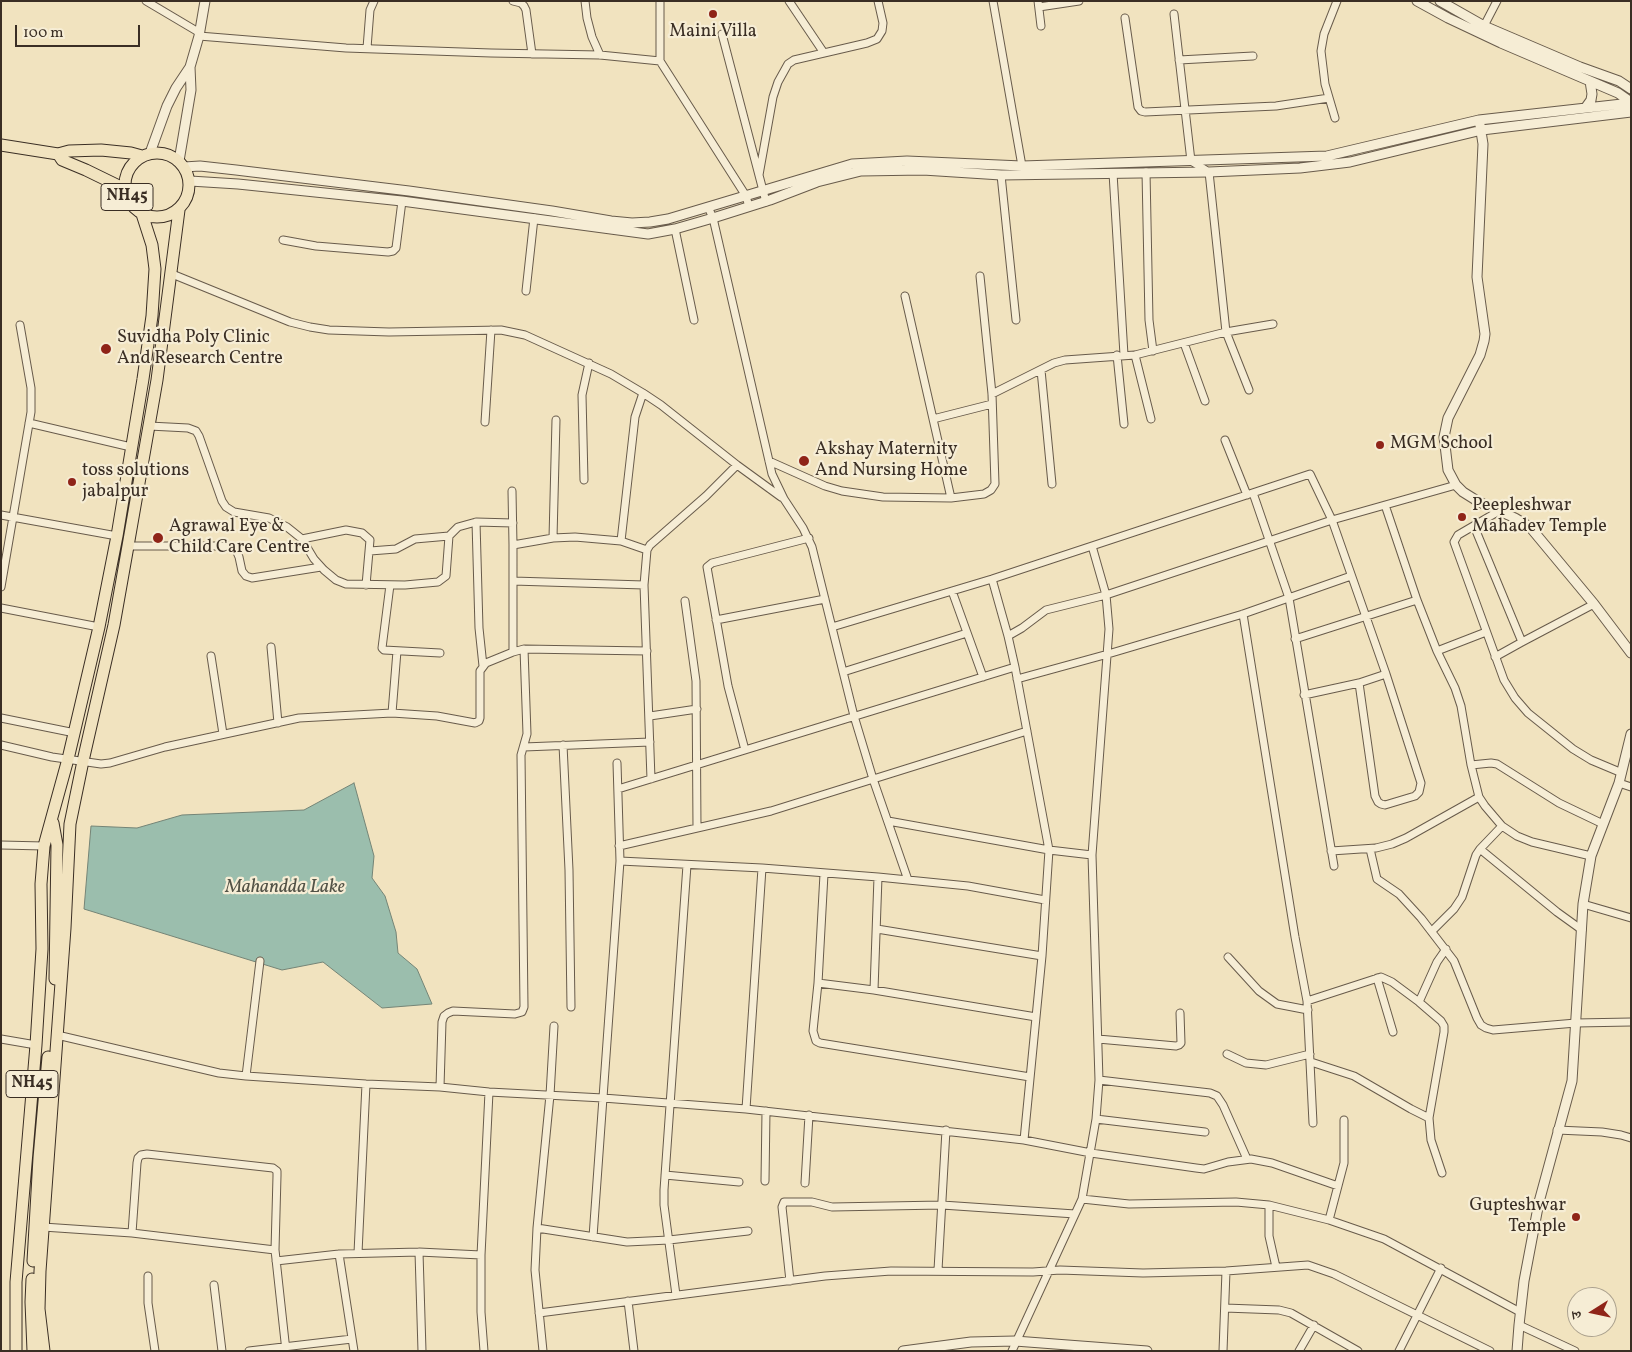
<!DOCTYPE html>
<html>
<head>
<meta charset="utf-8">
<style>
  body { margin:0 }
  #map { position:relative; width:1632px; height:1352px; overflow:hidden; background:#f1e3bf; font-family:Vollkorn,"Noto Serif Devanagari",serif }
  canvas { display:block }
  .frame { position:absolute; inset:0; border:2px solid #3a2e24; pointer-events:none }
  .north { position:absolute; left:1567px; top:1287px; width:50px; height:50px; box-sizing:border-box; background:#f6edd5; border:1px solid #aba18e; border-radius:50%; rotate:260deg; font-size:14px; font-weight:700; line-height:20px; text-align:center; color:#3a2e24 }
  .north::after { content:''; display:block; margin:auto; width:18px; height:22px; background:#8f2418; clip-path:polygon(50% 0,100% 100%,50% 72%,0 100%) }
  .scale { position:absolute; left:15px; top:25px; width:125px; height:22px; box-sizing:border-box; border:2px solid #3a2e24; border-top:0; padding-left:6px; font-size:15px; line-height:18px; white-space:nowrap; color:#3a2e24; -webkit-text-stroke:4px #f6edd5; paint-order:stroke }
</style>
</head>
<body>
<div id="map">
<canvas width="1632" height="1352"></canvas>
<div class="frame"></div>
<div class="north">उ</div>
<div class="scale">100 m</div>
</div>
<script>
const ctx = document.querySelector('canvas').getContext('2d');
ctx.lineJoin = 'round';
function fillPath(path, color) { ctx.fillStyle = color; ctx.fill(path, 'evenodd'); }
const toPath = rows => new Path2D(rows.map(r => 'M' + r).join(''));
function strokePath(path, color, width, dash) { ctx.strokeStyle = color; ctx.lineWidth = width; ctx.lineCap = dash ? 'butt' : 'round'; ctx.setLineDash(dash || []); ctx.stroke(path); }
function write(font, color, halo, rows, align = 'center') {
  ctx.font = font + ' Vollkorn,serif'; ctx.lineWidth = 4.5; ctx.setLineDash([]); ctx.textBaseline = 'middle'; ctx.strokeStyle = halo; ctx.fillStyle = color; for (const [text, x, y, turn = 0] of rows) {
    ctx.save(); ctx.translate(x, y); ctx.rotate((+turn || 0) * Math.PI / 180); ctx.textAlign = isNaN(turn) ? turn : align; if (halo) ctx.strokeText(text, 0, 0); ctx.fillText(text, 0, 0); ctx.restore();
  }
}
const water = toPath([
  [354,783,374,856,372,878,385,896,396,932,398,953,417,969,432,1004,382,1008,323,962,282,970,84,909,91,826,137,828,182,815,304,810,354,783]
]);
fillPath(water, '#9bbead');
strokePath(water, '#748476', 1);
const minor = toPath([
  [146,1,200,33],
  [513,1,521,3,524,6,526,10,532,54],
  [585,1,587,18,592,37,600,55],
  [789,1,824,53],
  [993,1,1022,166],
  [1038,1,1041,26],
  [1039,7,1079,1],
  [1174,14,1191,161,1209,172,1226,332,1249,390],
  [1125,18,1138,107,1141,111,1145,112,1276,106,1329,98],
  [1484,26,1497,1],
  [722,34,766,202],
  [199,36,346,48,491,53,600,55,660,61,746,196,749,207],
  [367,48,370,10,374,1],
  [1179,60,1253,56],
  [660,61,660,1],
  [1335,118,1325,84,1321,51,1324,34,1337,1],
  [1146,172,1149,320,1153,351],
  [1113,173,1124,355],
  [759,175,773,97,778,82,788,64,794,60,867,43,877,39,882,31,883,23,878,1],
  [1001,175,1016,320],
  [708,207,713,218,772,474,784,499,803,528,812,547,854,716,873,779,908,880],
  [675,229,694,320],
  [283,240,316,246,388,252,393,251,396,248,402,201],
  [172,274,290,322,310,327,329,330,389,332,501,330,525,335,611,374,643,393,661,405,737,465,781,497],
  [526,291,534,218],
  [905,296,951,498],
  [1184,343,1205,401],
  [1117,355,1124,424],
  [1135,355,1151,419],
  [1041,370,1052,484],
  [992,394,1054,363,1065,360,1135,355,1226,332,1273,324],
  [933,419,992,404],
  [485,422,491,330],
  [29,423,131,447],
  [149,426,188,428,196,431,199,436,222,501,226,507,234,512,269,518,287,527,302,539,314,559,324,570,336,580,346,584,405,585,438,582,446,576,449,536,458,527,476,522,513,523],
  [1225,440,1247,495],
  [769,461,825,486,842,491,883,497,951,498,984,494,991,490,995,484,992,394,980,276],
  [584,480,582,395,589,363],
  [512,491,513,545,513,652],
  [1253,493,1289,598,1334,866],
  [1385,505,1417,600,1437,651,1455,688,1461,706,1471,765,1479,797,1485,806,1502,826,1517,836,1532,842,1591,856],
  [1499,511,1458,535,1454,542,1504,680,1515,698,1528,713,1573,749,1591,760,1622,773],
  [1,515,117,536],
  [476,522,479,628,483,666],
  [1474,526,1522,642],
  [553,538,556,420],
  [302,539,346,530,362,533,370,540,366,585],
  [621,541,635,417,643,393],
  [513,545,553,538,575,537,621,541,647,550],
  [128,546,230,546,236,550,239,557,242,571,246,576,252,578,321,567],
  [370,551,396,549,415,539,449,536],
  [992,579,1008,636,1015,667,1049,850,1042,956,1024,1140],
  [513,581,644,585],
  [390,585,382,648,384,650,440,653],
  [1,587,31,412,31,388,20,325],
  [952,591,983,677],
  [685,601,696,681,697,828],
  [1,608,99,627],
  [1243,614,1295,937,1307,1001,1313,1123],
  [716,620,825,599],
  [832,627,992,579,1310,474,1332,520,1386,674,1421,783,1419,792,1415,796,1385,805,1381,804,1378,802,1375,796,1359,683],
  [1008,636,1022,628,1046,610,1106,595,1332,520,1456,485],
  [1295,639,1417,600],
  [271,647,278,723],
  [1437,651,1486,632],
  [211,656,223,734],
  [1495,657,1522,642,1594,604],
  [843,672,967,633],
  [1017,679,1108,654,1243,614,1351,576],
  [1304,695,1359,683,1386,674],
  [392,713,397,651],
  [650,716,697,709],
  [1,718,75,733],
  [1,745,52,757,101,764,110,763,165,747,299,718,392,713,437,716,475,723,479,721,480,718,480,671,486,663,513,652,524,649,647,651],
  [563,745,569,870,571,1007],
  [524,747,650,742],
  [745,750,728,686,707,567,712,563,809,538],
  [1471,765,1491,763,1497,764,1559,803,1603,824],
  [651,779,644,585,647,550,650,545,706,496,737,465],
  [1619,783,1631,787],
  [618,789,1015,667],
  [888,821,1049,850,1092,855],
  [1,845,44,846],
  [619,846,771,811,1027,731],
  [1370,849,1377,879,1399,894,1421,918,1454,961,1477,1018,1481,1025,1486,1028,1493,1030,1576,1023,1631,1022],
  [1480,849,1557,912,1582,930],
  [1331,851,1376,848,1392,844,1406,838,1479,797],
  [620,861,762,868,878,877,968,886,1045,900],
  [824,874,818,983,813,1031,816,1041,820,1043,1030,1077],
  [1583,904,1631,918],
  [877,929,1042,956],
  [1432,931,1454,909,1462,897,1476,855,1480,849,1502,826],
  [1228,957,1259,991,1277,1004,1308,1010],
  [1377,978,1393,1032],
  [818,983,874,990,1036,1017],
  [874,990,878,877],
  [1307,1001,1381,977,1392,982,1419,1002,1441,1021,1444,1026,1444,1032,1429,1118,1431,1140,1442,1173],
  [1419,1002,1437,962,1446,949],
  [57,1035,219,1073,246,1076,366,1084,440,1087,489,1092,603,1098,746,1109,1024,1140,1091,1153,1196,1168,1204,1169,1228,1162,1251,1159,1272,1163,1338,1186],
  [1,1039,36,1045],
  [1098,1039,1176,1046,1179,1045,1181,1043,1180,1013],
  [1227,1054,1246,1063,1266,1065,1310,1054],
  [1311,1062,1354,1076,1411,1109,1429,1118],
  [246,1076,260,961],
  [1099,1080,1210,1093,1217,1096,1223,1105,1247,1159],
  [440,1087,442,1022,444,1016,448,1013,453,1011,515,1014,522,1012,524,1007,521,755,527,734,524,649],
  [746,1109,762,868],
  [1096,1119,1205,1132],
  [1557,1130,1602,1132,1621,1135,1631,1138],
  [665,1175,739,1182],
  [765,1181,766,1111],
  [805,1183,809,1115],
  [1082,1199,1129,1204,1236,1202,1269,1205,1329,1220,1384,1239,1520,1312],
  [1269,1205,1269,1236,1276,1267],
  [1329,1220,1344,1163,1344,1120],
  [43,1227,132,1233,275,1250],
  [537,1228,627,1242,669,1240,748,1231],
  [132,1233,137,1163,138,1158,141,1155,147,1154,273,1168,277,1171,277,1176,275,1250,286,1351],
  [593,1237,620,861,617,763],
  [419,1252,422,1351],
  [358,1253,366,1084],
  [339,1254,354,1351],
  [276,1261,339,1254,419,1252,481,1255],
  [938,1270,946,1130],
  [148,1276,148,1303,155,1351],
  [790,1281,782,1207,784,1202,812,1202,832,1207,942,1205,1075,1214],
  [214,1285,222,1351],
  [676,1295,664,1205,664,1190,687,865],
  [628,1301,634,1351],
  [1225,1308,1279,1310,1291,1313,1358,1351],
  [539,1313,825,1276,891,1271,1033,1272,1060,1270,1143,1273,1226,1271,1308,1265,1334,1274,1490,1351],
  [1519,1325,1575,1351],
  [249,1351,352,1339],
  [484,1351,481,1312,481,1255,489,1092],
  [543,1351,535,1270,537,1228,550,1095,554,1026],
  [1012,1351,1082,1199,1096,1119,1099,1080,1092,855,1109,629,1106,595,1092,546],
  [1223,1351,1226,1271],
  [1299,1351,1314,1325],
  [1399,1351,1441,1268]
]);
const tertiary = toPath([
  [1417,1,1448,18,1501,43,1618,93,1631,102],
  [1440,1,1484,26,1580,67,1619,81,1631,89],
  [1586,107,1591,100,1592,94,1590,81],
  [1480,125,1483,144,1477,277,1485,334,1484,341,1480,355,1448,418,1444,437,1448,470,1456,485,1463,492,1479,502,1515,518,1530,527,1594,604,1631,653],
  [150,153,167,106,176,88,190,67],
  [179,161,191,90,190,67,199,36,205,1],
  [184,167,200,166,236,170,409,191,552,211,611,221,632,223,650,222,668,219,852,164,907,161,1022,166,1327,156,1479,120,1631,103],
  [190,181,238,184,402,201,648,234,675,229,713,218,770,200,817,182,861,171,923,170,1001,175,1209,172,1300,168,1350,162,1482,130,1631,112],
  [903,1351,971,1342,1015,1341,1147,1351],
  [1517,1351,1519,1325,1524,1281,1539,1202,1572,1081,1583,904,1591,856,1619,783,1631,734]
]);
const trunk = toPath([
  [1,145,58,154,69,151,101,150,131,153,142,156],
  '125 185a32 32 0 1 1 64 0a32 32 0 1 1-64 0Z',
  [58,154,62,160,86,170,125,189],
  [53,823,57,845,55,979],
  [33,1261,39,1158,48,1057],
  [32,1279,31,1302,33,1351],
  [16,1351,16,1282,36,1045,42,949,41,884,44,846,68,759,99,627,117,536,143,379,152,316,155,269,152,245,142,214],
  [44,1351,39,1309,40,1271,65,928,70,824,83,761,114,625,128,546,157,380,179,210]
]);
strokePath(minor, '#685b4b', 9);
strokePath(tertiary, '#685b4b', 11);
strokePath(trunk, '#3a2e24', 13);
strokePath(minor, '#f6edd5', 7);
strokePath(tertiary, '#f6edd5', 9);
strokePath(trunk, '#f1e3bf', 11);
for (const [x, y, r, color] of [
  [713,14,5,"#8f2418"],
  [106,349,6,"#8f2418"],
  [1380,445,5,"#8f2418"],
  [804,461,6,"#8f2418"],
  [72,482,5,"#8f2418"],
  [1462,517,5,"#8f2418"],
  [158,538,6,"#8f2418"],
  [1576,1217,5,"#8f2418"]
]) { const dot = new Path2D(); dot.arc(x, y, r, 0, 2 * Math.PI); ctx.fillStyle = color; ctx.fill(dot); strokePath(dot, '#f6edd5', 2); }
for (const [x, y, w] of [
  [127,197,52],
  [32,1084,52]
]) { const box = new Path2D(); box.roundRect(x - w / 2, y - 13.5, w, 27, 4); ctx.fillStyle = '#f6edd5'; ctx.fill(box); strokePath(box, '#3a2e24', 1); }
write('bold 16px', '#3a2e24', null, [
  ["NH45",127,197],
  ["NH45",32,1084]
]);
write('18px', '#3a2e24', '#f6edd5', [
  ["Maini Villa",713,33,"center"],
  ["Suvidha Poly Clinic",117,339],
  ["And Research Centre",117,360],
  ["MGM School",1390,445],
  ["Akshay Maternity",815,451],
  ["And Nursing Home",815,472],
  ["toss solutions",82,472],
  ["jabalpur",82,493],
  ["Peepleshwar",1472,507],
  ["Mahadev Temple",1472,528],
  ["Agrawal Eye &",169,528],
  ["Child Care Centre",169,549],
  ["Gupteshwar",1566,1207,"right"],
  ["Temple",1566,1228,"right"]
], 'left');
write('italic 19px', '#525246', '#f6edd5', [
  ["Mahandda Lake",285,889]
]);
</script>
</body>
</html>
